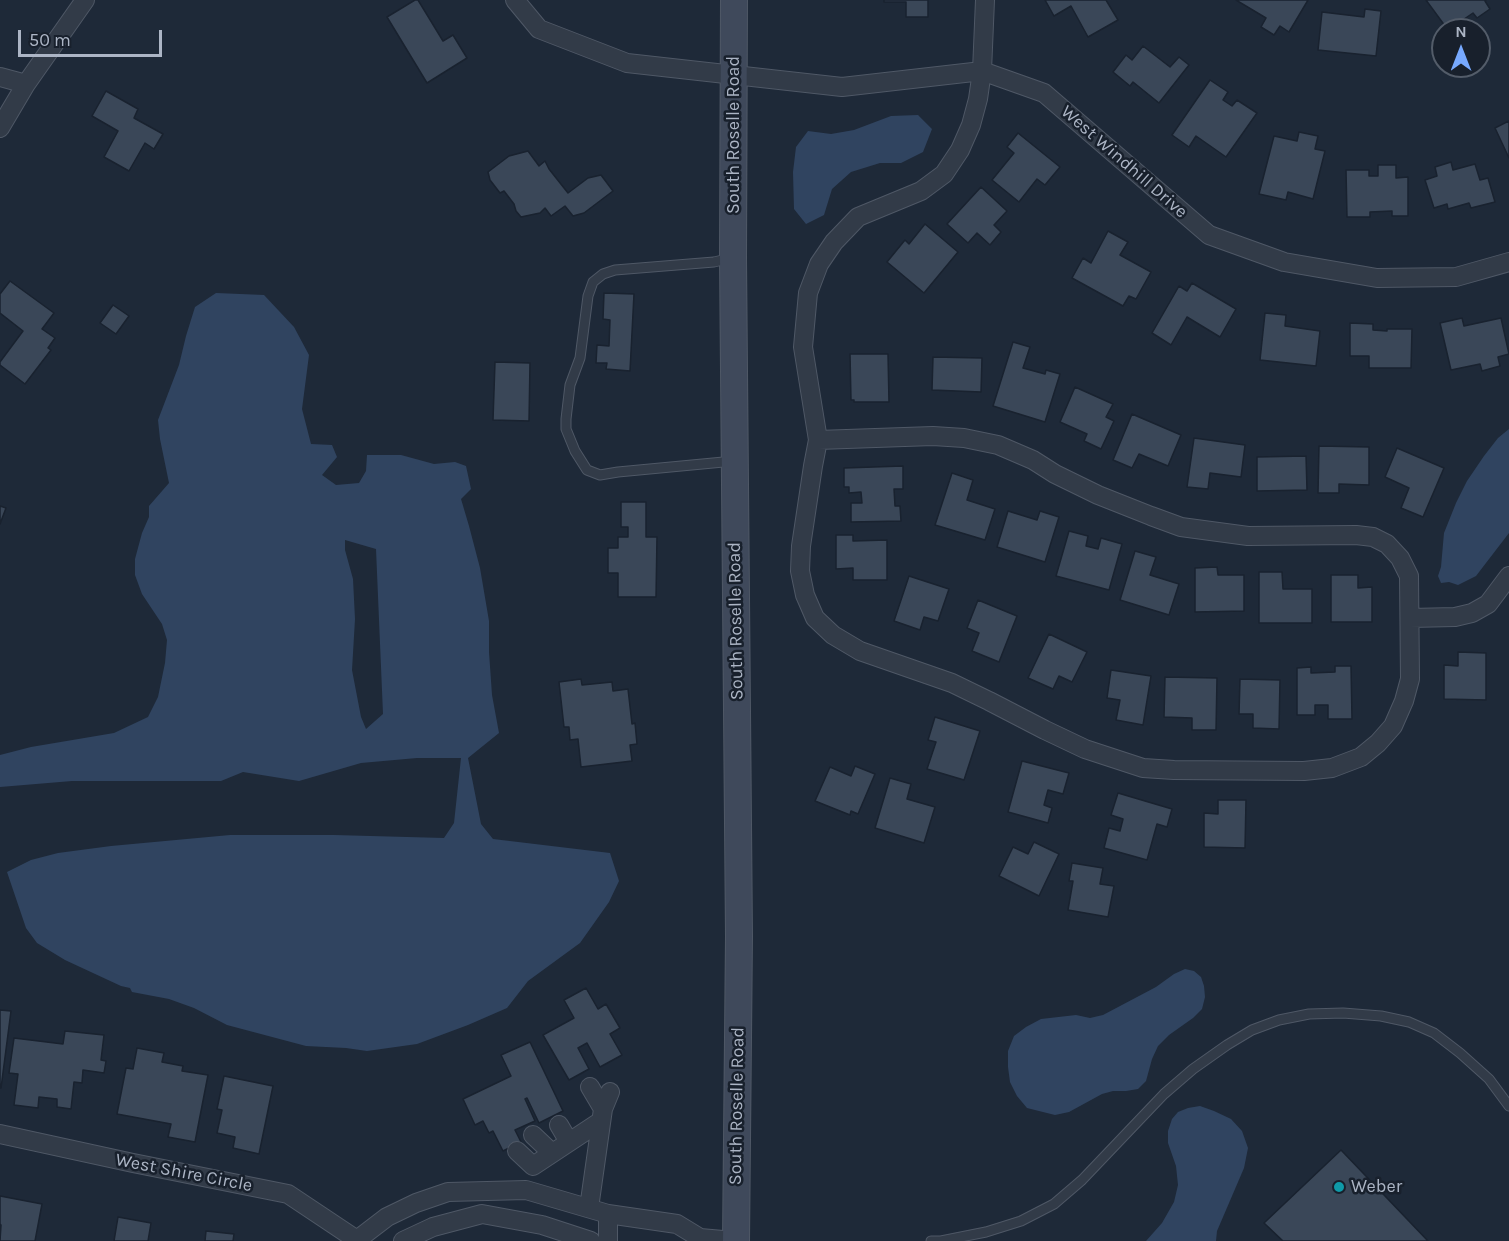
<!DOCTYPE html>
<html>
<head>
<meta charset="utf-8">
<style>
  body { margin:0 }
  #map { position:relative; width:1509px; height:1241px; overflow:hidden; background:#1e2938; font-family:Karla,sans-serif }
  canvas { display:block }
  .north { position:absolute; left:1431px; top:18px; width:60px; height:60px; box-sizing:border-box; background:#18202c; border:2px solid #535c69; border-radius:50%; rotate:0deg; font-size:16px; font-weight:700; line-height:24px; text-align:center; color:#acb5c5 }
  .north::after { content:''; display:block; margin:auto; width:21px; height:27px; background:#77a9ff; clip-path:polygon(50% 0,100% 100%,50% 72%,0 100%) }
  .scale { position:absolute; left:18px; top:30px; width:144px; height:27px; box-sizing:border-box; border:3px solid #acb5c5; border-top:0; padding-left:8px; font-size:18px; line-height:21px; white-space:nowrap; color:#acb5c5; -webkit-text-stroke:4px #18202c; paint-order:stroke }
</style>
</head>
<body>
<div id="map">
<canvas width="1509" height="1241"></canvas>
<div class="north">N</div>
<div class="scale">50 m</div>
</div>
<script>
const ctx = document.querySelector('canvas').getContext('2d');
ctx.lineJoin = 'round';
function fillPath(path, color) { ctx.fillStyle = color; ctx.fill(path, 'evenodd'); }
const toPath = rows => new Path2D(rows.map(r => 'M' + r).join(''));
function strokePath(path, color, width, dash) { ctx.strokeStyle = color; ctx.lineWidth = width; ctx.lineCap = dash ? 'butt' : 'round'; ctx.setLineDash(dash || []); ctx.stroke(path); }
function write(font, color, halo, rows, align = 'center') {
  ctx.font = font + ' Karla,sans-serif'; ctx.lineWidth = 5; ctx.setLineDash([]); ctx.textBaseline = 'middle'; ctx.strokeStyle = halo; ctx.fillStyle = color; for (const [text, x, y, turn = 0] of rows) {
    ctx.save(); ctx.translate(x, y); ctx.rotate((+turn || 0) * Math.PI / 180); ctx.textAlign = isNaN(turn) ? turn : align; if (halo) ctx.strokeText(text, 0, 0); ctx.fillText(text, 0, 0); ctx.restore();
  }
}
fillPath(toPath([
  [918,115,932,129,923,152,901,163,880,163,851,172,832,189,824,215,806,224,794,209,793,172,796,147,808,131,831,134,854,130,891,116],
  [216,293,264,295,294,327,309,355,302,409,311,444,332,445,337,457,322,475,336,485,359,483,366,471,367,455,401,455,434,464,455,462,466,466,471,489,461,499,469,526,480,568,489,621,489,652,492,695,499,733,468,758,481,824,493,839,610,853,619,881,609,902,580,943,528,981,507,1008,468,1025,417,1044,367,1051,346,1048,306,1046,227,1025,194,1008,169,999,132,992,130,988,121,986,65,960,37,943,26,928,7,872,31,860,58,853,111,846,230,835,334,835,444,838,454,823,461,758,417,758,361,763,299,781,243,772,221,781,72,781,0,787,0,755,31,747,114,733,148,717,158,697,165,663,167,640,162,624,142,594,135,575,135,559,142,533,149,517,149,506,169,483,160,439,158,420,179,365,186,336,195,307],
  [345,540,376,549,383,714,366,729,361,717,352,670,355,619,353,579,345,550],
  [1509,429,1509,533,1476,576,1458,585,1449,582,1441,583,1438,576,1441,567,1444,533,1456,503,1467,481,1484,456,1498,438],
  [1185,969,1194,971,1201,977,1204,986,1205,997,1202,1009,1193,1018,1169,1035,1158,1046,1152,1059,1146,1081,1138,1089,1126,1091,1113,1091,1102,1094,1069,1112,1055,1115,1027,1108,1017,1096,1010,1082,1008,1067,1008,1051,1014,1036,1026,1027,1041,1019,1076,1015,1090,1018,1103,1015,1156,987,1174,974],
  [1200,1106,1214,1111,1231,1119,1242,1131,1248,1148,1244,1168,1217,1231,1216,1241,1146,1241,1162,1223,1174,1202,1178,1185,1176,1166,1168,1143,1168,1131,1172,1119,1178,1112,1188,1108]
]), '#304460');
const building = toPath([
  [415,0,418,0,443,41,453,35,467,58,427,83,387,17,415,0],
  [884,0,928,0,928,17,906,17,906,2,884,2,884,0],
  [1045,0,1106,0,1118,20,1088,37,1071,6,1054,16,1045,0],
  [1236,0,1308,0,1289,32,1280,26,1274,35,1261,27,1266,18,1236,0],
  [1426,0,1486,0,1485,1,1490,9,1477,18,1473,13,1448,30,1426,0],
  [1365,9,1381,11,1376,56,1318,50,1322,12,1364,17,1365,9],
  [1143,46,1170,67,1179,57,1189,65,1159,103,1133,82,1130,86,1113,72,1126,55,1132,60,1143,46],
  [1210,80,1228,92,1223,100,1232,106,1237,100,1257,113,1226,157,1196,136,1189,147,1172,135,1210,80],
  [106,91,138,109,134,118,163,134,154,149,145,143,129,171,104,157,118,131,92,116,106,91],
  [1509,121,1509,158,1495,128,1509,121],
  [1299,132,1318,136,1315,149,1325,151,1313,199,1288,192,1286,200,1259,194,1274,136,1297,141,1299,132],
  [1018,133,1060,167,1045,185,1037,179,1019,202,992,180,1014,153,1007,147,1018,133],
  [528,151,539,166,545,161,549,169,568,193,588,178,601,175,613,191,584,213,573,216,565,206,551,216,545,208,540,213,521,217,516,211,514,204,504,191,500,193,490,180,488,172,509,156,528,151],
  [1451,162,1453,170,1475,164,1480,180,1488,178,1495,202,1471,208,1469,203,1448,209,1447,204,1434,208,1425,180,1437,176,1435,167,1451,162],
  [1378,165,1396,165,1396,178,1408,177,1408,216,1392,216,1392,211,1370,212,1370,217,1347,217,1346,170,1369,170,1369,176,1378,176,1378,165],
  [981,187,1007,211,994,225,1001,232,990,245,977,233,968,243,947,224,981,187],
  [925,224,958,252,924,293,887,262,905,240,909,244,925,224],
  [1108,231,1128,242,1120,255,1151,272,1136,299,1129,296,1123,306,1072,278,1083,258,1091,263,1108,231],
  [10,281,54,313,42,329,55,338,48,348,51,350,25,384,0,365,0,362,23,331,0,313,0,294,10,281],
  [1192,283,1236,309,1220,337,1187,317,1171,345,1152,333,1179,286,1187,291,1192,283],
  [604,293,634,294,630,371,606,369,607,363,596,363,597,345,609,346,610,320,603,319,604,293],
  [113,305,129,316,116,334,100,323,113,305],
  [1265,313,1286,315,1285,326,1320,331,1316,366,1260,360,1265,313],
  [1462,318,1464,326,1501,318,1509,354,1498,357,1500,366,1482,371,1480,364,1451,370,1440,323,1462,318],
  [1350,323,1373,324,1373,330,1387,331,1387,329,1412,329,1411,368,1369,368,1369,356,1350,356,1350,323],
  [1013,342,1030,347,1023,368,1045,374,1046,370,1060,374,1045,422,993,406,1013,342],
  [850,354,888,354,889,402,854,402,854,400,851,400,850,354],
  [933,357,982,358,981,392,932,390,933,357],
  [495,362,530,363,529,421,493,420,495,362],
  [1075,387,1113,404,1106,417,1114,421,1101,449,1084,441,1087,434,1060,422,1075,387],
  [1132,414,1181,435,1168,466,1139,454,1132,468,1113,460,1132,414],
  [1194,438,1245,445,1241,477,1210,473,1208,489,1187,487,1194,438],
  [1319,446,1369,447,1369,485,1339,484,1339,493,1318,493,1319,446],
  [1397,448,1444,468,1423,517,1401,508,1409,488,1385,477,1397,448],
  [1306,456,1307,490,1257,491,1257,457,1306,456],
  [903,466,903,489,894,489,895,506,900,506,901,521,851,522,851,503,862,503,861,492,849,493,849,487,844,487,844,468,903,466],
  [952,473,973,480,967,500,995,509,985,540,935,525,952,473],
  [621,502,646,502,646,537,657,537,656,597,618,597,618,573,608,573,608,548,618,548,618,537,628,537,628,527,621,527,621,502],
  [0,506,6,508,0,524,0,506],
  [1008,511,1037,520,1040,511,1059,517,1045,562,997,547,1008,511],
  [1069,531,1088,536,1086,546,1098,549,1101,538,1122,544,1109,590,1056,576,1069,531],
  [836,535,853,535,853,541,887,540,887,580,853,580,853,568,836,569,836,535],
  [1135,551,1156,557,1150,575,1179,584,1169,615,1120,600,1135,551],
  [1217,567,1218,575,1244,575,1244,611,1195,612,1195,568,1217,567],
  [1259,572,1282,572,1283,589,1312,589,1312,623,1259,623,1259,572],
  [1331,575,1358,575,1358,588,1372,587,1372,622,1331,622,1331,575],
  [909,576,949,589,938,621,924,617,920,630,894,621,909,576],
  [978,600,1017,616,999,662,972,651,979,633,967,628,978,600],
  [1049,634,1087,652,1072,682,1059,676,1053,689,1028,678,1049,634],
  [1458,652,1486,653,1486,700,1444,699,1444,665,1458,666,1458,652],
  [1335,666,1351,666,1352,719,1328,719,1328,705,1315,705,1315,715,1297,715,1297,668,1311,667,1311,673,1335,672,1335,666],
  [1111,670,1151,676,1143,725,1116,720,1120,700,1107,698,1111,670],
  [1165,677,1217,678,1216,730,1192,730,1192,718,1164,717,1165,677],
  [581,679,582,685,612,682,613,691,628,689,632,724,635,723,637,744,630,745,632,761,581,767,578,739,570,740,569,727,564,727,559,682,581,679],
  [1240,679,1280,680,1279,729,1253,728,1253,714,1239,714,1240,679],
  [935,717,980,731,964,780,927,769,936,742,928,740,935,717],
  [1022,761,1069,773,1063,794,1048,790,1044,805,1052,808,1048,823,1008,812,1022,761],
  [855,766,875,774,858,814,851,811,850,815,815,801,830,767,851,776,855,766],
  [890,778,911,784,907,799,935,807,924,843,875,828,890,778],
  [1118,793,1172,809,1167,827,1157,824,1147,860,1104,848,1109,828,1120,831,1123,819,1111,815,1118,793],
  [1218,800,1246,800,1245,848,1204,847,1204,813,1218,814,1218,800],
  [1034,842,1059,854,1039,896,999,876,1013,847,1028,854,1034,842],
  [1072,863,1103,868,1100,884,1114,886,1108,917,1068,910,1073,881,1069,881,1072,863],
  [586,988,598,1009,606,1004,620,1028,610,1034,622,1055,600,1067,587,1043,578,1048,589,1069,569,1080,543,1035,574,1018,564,1000,586,988],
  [0,1010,11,1011,1,1088,0,1088,0,1010],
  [65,1031,104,1035,101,1060,106,1061,104,1073,83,1070,82,1083,74,1082,71,1109,57,1107,57,1099,39,1097,38,1108,14,1105,18,1074,9,1073,14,1038,63,1044,65,1031],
  [530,1042,563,1111,539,1123,527,1098,525,1099,535,1121,515,1130,521,1142,503,1151,493,1131,489,1133,483,1121,475,1125,463,1099,511,1076,501,1055,530,1042],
  [137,1048,164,1053,162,1062,183,1066,182,1071,208,1075,195,1142,168,1137,171,1124,117,1114,126,1068,133,1069,137,1048],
  [224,1076,273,1086,259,1154,233,1148,235,1137,217,1133,222,1110,217,1109,224,1076],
  [1341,1150,1428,1241,1283,1241,1264,1223,1341,1150],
  [0,1196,42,1204,35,1241,0,1241,1,1225,0,1224,0,1196],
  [118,1217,151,1223,148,1241,114,1241,118,1217],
  [206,1231,234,1234,233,1241,205,1241,206,1231]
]);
fillPath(building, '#3a4758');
strokePath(building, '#19222f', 1.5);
const service = toPath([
  [731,258,714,262,615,270,603,274,593,282,588,296,580,358,570,385,566,419,566,429,575,451,587,470,600,475,618,472,734,461],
  [931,1241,941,1241,986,1232,1021,1221,1054,1204,1082,1180,1164,1094,1193,1069,1227,1045,1252,1030,1279,1020,1309,1014,1343,1013,1381,1016,1409,1022,1434,1033,1460,1053,1489,1079,1509,1106]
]);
const minor = toPath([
  [515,0,539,29,627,63,842,87,982,71,1044,93,1209,235,1284,262,1377,278,1456,277,1509,262],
  [0,77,26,84],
  [0,128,26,84,85,0],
  [818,440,933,436,964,438,998,445,1033,460,1055,474,1098,495,1151,516,1181,527,1248,536,1356,535,1373,537,1387,544,1400,558,1409,576,1410,679,1404,701,1393,726,1378,743,1361,757,1332,768,1304,771,1174,770,1143,768,1085,749,1045,730,989,701,952,683,860,651,833,635,815,618,805,595,800,571,801,546,813,466,818,440,803,347,808,293,819,264,834,242,858,217,921,191,944,174,960,150,971,125,978,99,982,71,985,0],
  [1410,618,1455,617,1472,613,1488,604,1509,576],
  [590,1087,603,1109],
  [559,1125,569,1142],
  [0,1134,133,1163,288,1194,357,1240,356,1241],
  [533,1135,552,1153],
  [517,1151,533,1166,601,1121],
  [589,1208,603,1109,610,1092],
  [608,1214,608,1241],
  [360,1241,357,1240,387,1217,416,1203,448,1192,526,1190,608,1214,677,1224,700,1238,734,1241],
  [403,1241,433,1227,482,1214,542,1225,591,1241]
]);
const secondary = toPath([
  [734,0,733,258,739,936,736,1241]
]);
strokePath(service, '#4f5866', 11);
strokePath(minor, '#4f5866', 20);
strokePath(secondary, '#4f5866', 28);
strokePath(service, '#323b48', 9);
strokePath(minor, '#323b48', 18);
strokePath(secondary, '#3f495b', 26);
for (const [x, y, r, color] of [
  [1339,1187,6,"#0f9aa8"]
]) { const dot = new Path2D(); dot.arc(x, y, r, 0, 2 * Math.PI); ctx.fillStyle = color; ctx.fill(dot); strokePath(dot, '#18202c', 2); }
write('18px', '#acb5c5', '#18202c', [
  ["South Roselle Road",734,135,-90],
  ["West Windhill Drive",1124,162,41],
  ["South Roselle Road",736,621,-91],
  ["South Roselle Road",737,1106,-89],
  ["West Shire Circle",184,1173,11]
]);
write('18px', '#acb5c5', '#18202c', [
  ["Weber",1351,1187]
], 'left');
</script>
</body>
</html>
